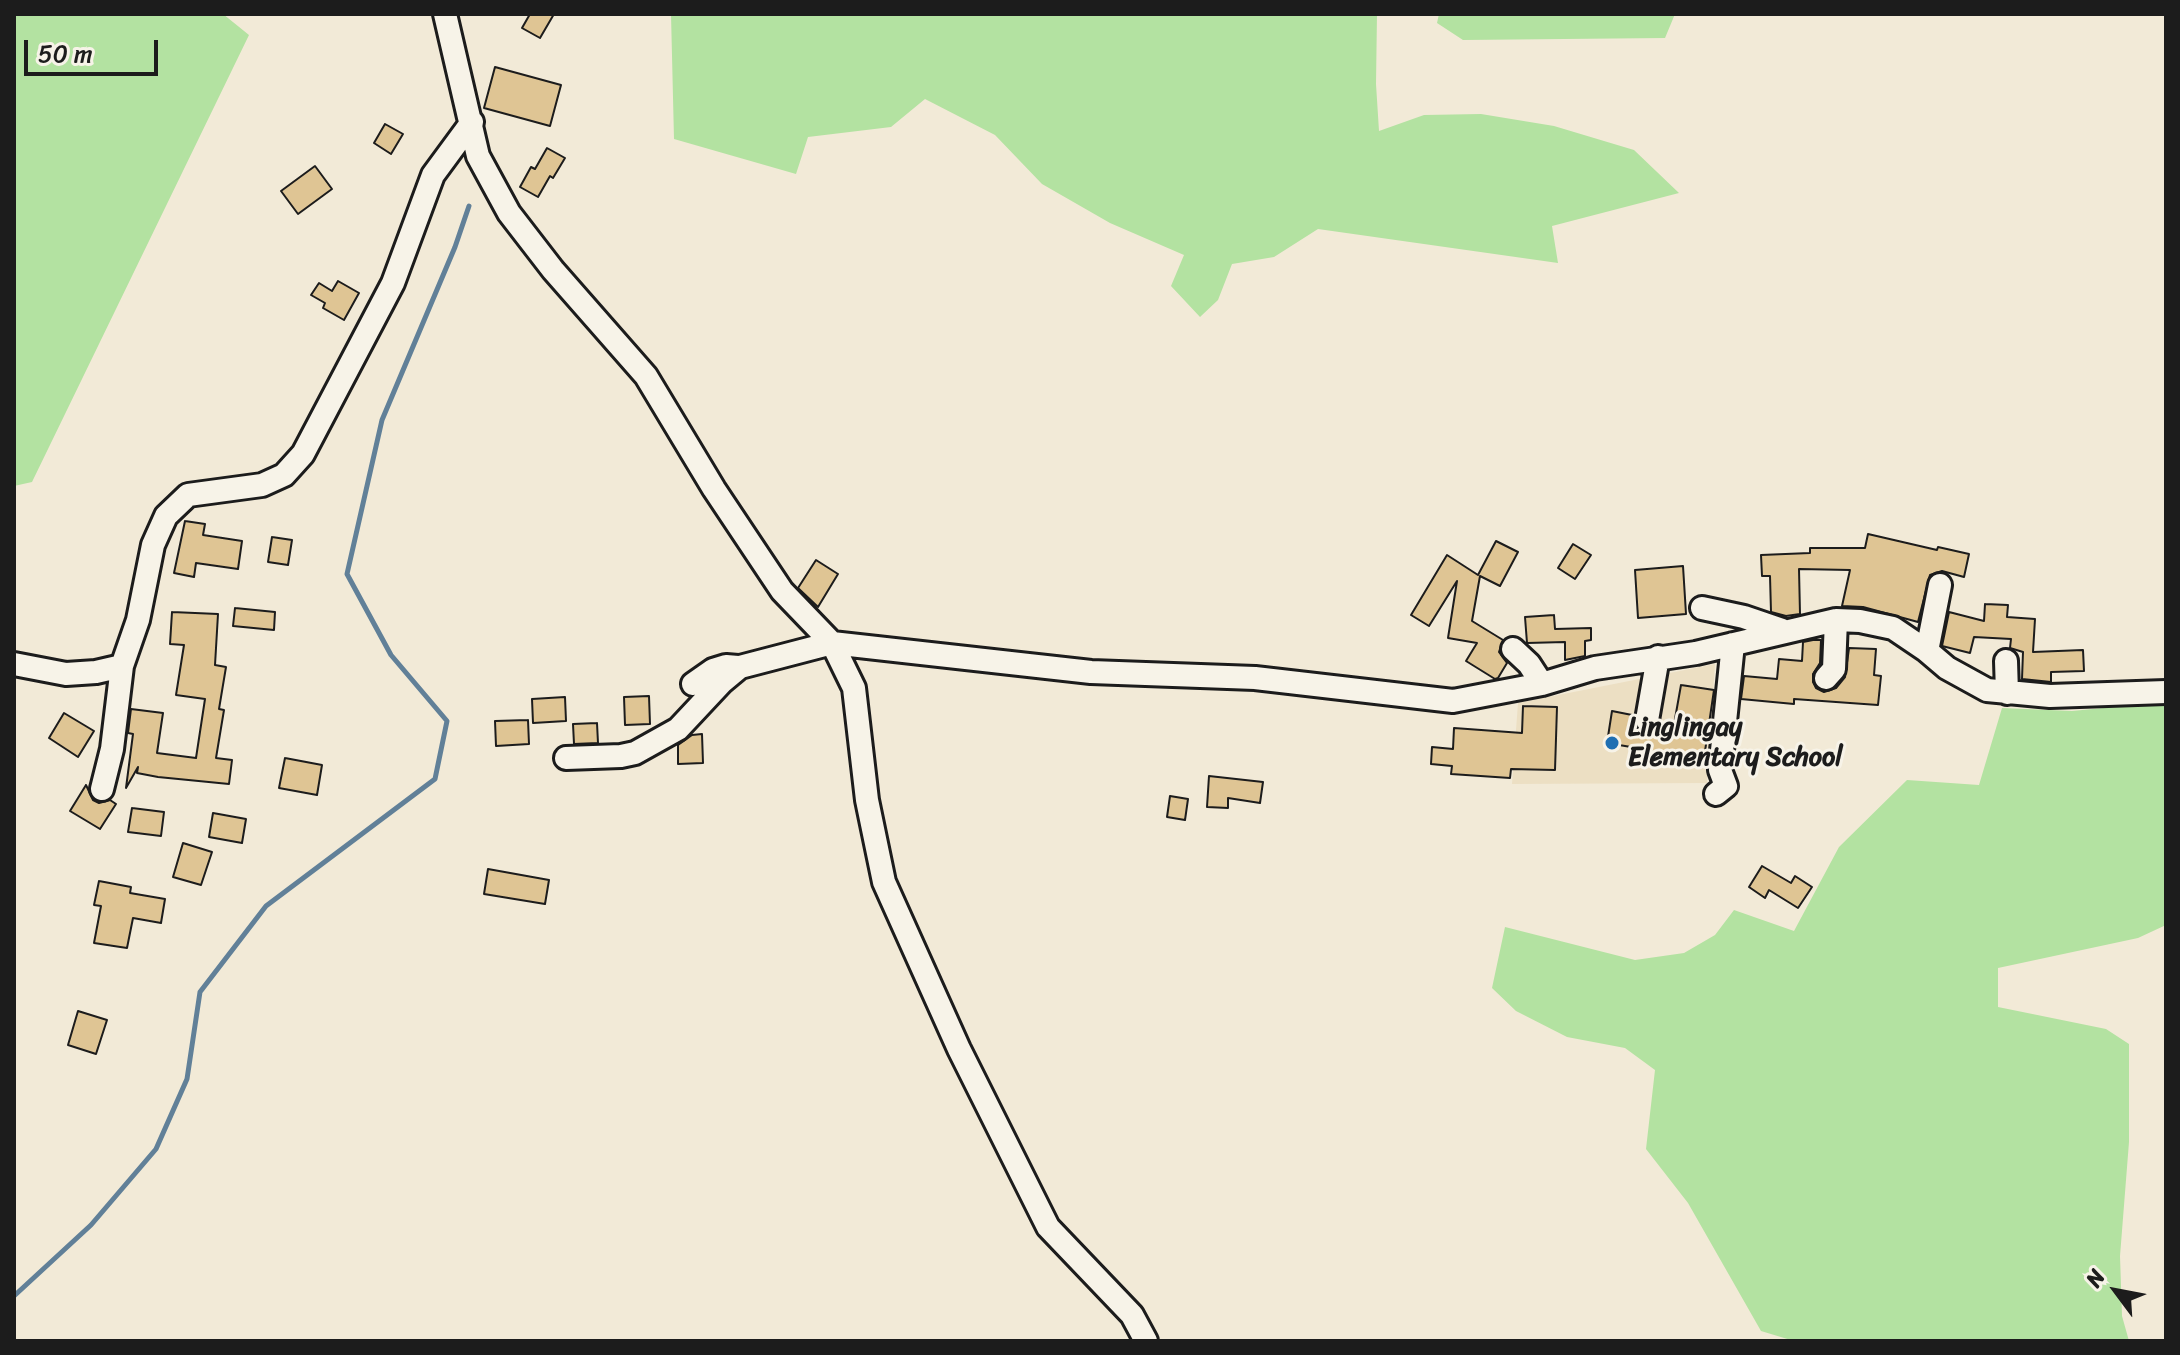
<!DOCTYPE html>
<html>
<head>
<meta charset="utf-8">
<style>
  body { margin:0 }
  #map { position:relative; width:2180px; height:1355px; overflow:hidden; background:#f2ead7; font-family:Sriracha,sans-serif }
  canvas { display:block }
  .frame { position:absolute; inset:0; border:16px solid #1c1c1c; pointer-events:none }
  .north { position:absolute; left:2076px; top:1251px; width:80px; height:80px; -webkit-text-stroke:6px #f7f3e8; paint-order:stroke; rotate:302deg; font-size:22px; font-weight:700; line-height:32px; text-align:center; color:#1c1c1c }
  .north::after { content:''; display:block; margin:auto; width:28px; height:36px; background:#1c1c1c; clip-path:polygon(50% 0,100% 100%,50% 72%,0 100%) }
  .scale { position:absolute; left:24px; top:40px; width:134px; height:36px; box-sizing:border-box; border:4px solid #1c1c1c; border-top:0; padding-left:10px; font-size:24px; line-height:28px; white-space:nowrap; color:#1c1c1c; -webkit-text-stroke:6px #f7f3e8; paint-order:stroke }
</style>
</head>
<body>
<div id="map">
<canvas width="2180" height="1355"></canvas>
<div class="frame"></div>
<div class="north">N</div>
<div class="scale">50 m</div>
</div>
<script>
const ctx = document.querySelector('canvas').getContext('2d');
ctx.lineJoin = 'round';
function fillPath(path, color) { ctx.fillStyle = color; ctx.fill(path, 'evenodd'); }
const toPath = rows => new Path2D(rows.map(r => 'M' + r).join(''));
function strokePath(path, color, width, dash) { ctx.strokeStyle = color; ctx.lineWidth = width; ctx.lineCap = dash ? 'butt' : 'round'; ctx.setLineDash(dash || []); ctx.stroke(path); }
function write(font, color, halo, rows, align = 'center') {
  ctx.font = font + ' Sriracha,sans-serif'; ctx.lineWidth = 6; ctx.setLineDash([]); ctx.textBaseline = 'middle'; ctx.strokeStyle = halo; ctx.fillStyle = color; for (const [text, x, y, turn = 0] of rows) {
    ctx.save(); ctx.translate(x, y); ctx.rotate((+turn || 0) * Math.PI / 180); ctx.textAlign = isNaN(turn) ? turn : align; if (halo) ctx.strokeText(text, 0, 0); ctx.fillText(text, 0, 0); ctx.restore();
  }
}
fillPath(toPath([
  [1715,664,1707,783,1512,784,1518,703]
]), '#ecdfc3');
fillPath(toPath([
  [14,14,223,14,249,35,32,482,14,486],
  [671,14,1377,14,1376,84,1379,131,1424,115,1481,114,1554,126,1634,150,1679,193,1552,226,1558,263,1318,229,1274,257,1232,264,1218,300,1200,317,1171,286,1184,255,1110,223,1042,184,995,135,925,99,891,127,808,137,796,174,674,139],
  [1439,14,1675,14,1665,38,1463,40,1437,23],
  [2166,702,2166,925,2138,938,1998,968,1998,1007,2106,1029,2129,1044,2129,1142,2120,1256,2122,1316,2129,1341,1794,1341,1761,1331,1688,1203,1646,1149,1655,1070,1625,1048,1567,1037,1516,1011,1492,988,1505,927,1635,960,1684,953,1715,935,1734,910,1794,931,1839,847,1907,780,1979,785,2002,708,2072,711]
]), '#b3e2a1');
strokePath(toPath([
  [14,1296,91,1225,156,1149,187,1079,200,992,266,906,435,779,447,721,391,655,347,574,382,420,455,247,469,206]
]), '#618098', 5);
const building = toPath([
  [530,14,554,14,540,38,522,28,530,14],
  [495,67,561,85,550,126,484,108,495,67],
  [385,124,403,134,391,154,374,143,385,124],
  [547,148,565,158,553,178,550,176,538,197,520,187,531,167,535,169,547,148],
  [315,166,332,189,298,214,281,191,315,166],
  [338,281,359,293,344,320,323,308,325,303,311,295,319,283,332,291,338,281],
  [185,521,205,524,203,535,242,541,238,569,196,563,194,577,174,573,185,521],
  [1868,534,1937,550,1938,547,1969,554,1964,577,1942,571,1930,575,1918,622,1863,607,1842,606,1850,570,1799,569,1800,614,1786,616,1771,612,1770,576,1762,576,1761,555,1810,553,1810,548,1865,548,1868,534],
  [272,537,292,540,288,565,268,562,272,537],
  [1496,541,1518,552,1500,586,1480,576,1472,621,1503,640,1499,652,1507,663,1498,678,1495,679,1466,661,1477,643,1448,638,1457,581,1429,626,1411,615,1447,555,1478,575,1496,541],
  [1573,544,1591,555,1575,579,1558,568,1573,544],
  [816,560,838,574,818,607,798,588,816,560],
  [1683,566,1686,614,1638,618,1635,570,1683,566],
  [1985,604,2008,605,2007,617,2035,619,2033,652,2083,650,2084,671,2051,672,2051,682,2022,679,2023,652,2010,648,2011,639,1974,637,1970,653,1942,646,1949,612,1984,621,1985,604],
  [235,608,275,612,274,630,233,626,235,608],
  [172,612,218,614,215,665,226,667,219,709,224,710,216,758,232,760,229,784,158,777,137,773,138,767,126,788,133,734,128,733,131,709,163,713,157,753,196,758,205,699,176,695,184,645,170,644,172,612],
  [1554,615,1555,629,1591,628,1591,640,1585,641,1585,656,1565,660,1565,642,1527,643,1525,617,1554,615],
  [1813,640,1821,640,1820,663,1813,674,1813,682,1816,688,1824,692,1836,688,1845,677,1849,648,1876,649,1874,675,1881,676,1878,705,1794,699,1794,704,1741,699,1744,676,1777,679,1779,659,1802,661,1803,642,1813,640],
  [1681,685,1714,690,1704,758,1631,749,1631,747,1607,743,1612,711,1632,715,1630,724,1644,734,1652,733,1658,728,1673,730,1681,685],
  [649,696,650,724,625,725,624,697,649,696],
  [565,697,566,721,533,723,532,699,565,697],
  [1523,706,1557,707,1555,770,1511,769,1510,778,1451,774,1452,766,1431,764,1432,747,1453,749,1454,728,1522,733,1523,706],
  [64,713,94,731,78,757,49,738,64,713],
  [528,720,529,744,496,746,495,721,528,720],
  [597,723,598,743,574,744,573,724,597,723],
  [702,734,703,763,678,764,678,745,692,735,702,734],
  [285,758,322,765,317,795,279,788,285,758],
  [1209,776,1263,782,1260,803,1228,798,1228,808,1207,807,1209,776],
  [86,785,93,800,99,803,110,800,116,804,100,829,70,811,86,785],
  [1170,796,1188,799,1185,820,1167,817,1170,796],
  [132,808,164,812,161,836,128,832,132,808],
  [213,813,246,819,242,843,209,837,213,813],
  [183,843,212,852,201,885,173,877,183,843],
  [1762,866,1791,883,1795,876,1812,887,1798,908,1769,890,1765,898,1749,887,1762,866],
  [488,869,549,880,545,904,484,894,488,869],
  [99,881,131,887,130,893,165,899,161,923,133,918,127,948,94,943,101,906,94,905,99,881],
  [78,1011,107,1020,96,1054,68,1045,78,1011]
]);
fillPath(building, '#dfc594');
strokePath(building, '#1c1c1c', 2);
const minor = toPath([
  [445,14,478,156,509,213,553,270,646,376,714,489,782,591,832,643,1091,672,1255,678,1453,701,1542,684,1595,668,1696,653,1836,620,1860,621,1893,628,1927,651,1947,668,1987,690,2050,696,2166,692],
  [1702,608,1744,617,1782,630],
  [1513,649,1529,664,1542,684],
  [1927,651,1940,585],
  [2006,661,2007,693],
  [14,664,66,674,96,672,122,666,138,620,153,545,166,516,188,495,262,485,284,475,303,454,393,283,433,175,472,122],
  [1826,678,1834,669,1836,620],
  [693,684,713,670,726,666,738,667],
  [1647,720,1658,657],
  [566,758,621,756,635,753,678,729,722,682,740,667,832,643,854,688,867,800,884,882,959,1049,1048,1227,1132,1315,1146,1341],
  [102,789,112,749,122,666],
  [1716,794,1726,786,1720,770,1733,644]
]);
strokePath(minor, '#1c1c1c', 28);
strokePath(minor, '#f7f3e8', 22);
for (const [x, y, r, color] of [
  [1612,743,8,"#1f6fb2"]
]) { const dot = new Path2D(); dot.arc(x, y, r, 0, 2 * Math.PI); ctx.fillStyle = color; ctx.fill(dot); strokePath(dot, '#f7f3e8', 3); }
write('bold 26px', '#1c1c1c', '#f7f3e8', [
  ["Linglingay",1628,728],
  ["Elementary School",1628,758]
], 'left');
</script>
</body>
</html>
